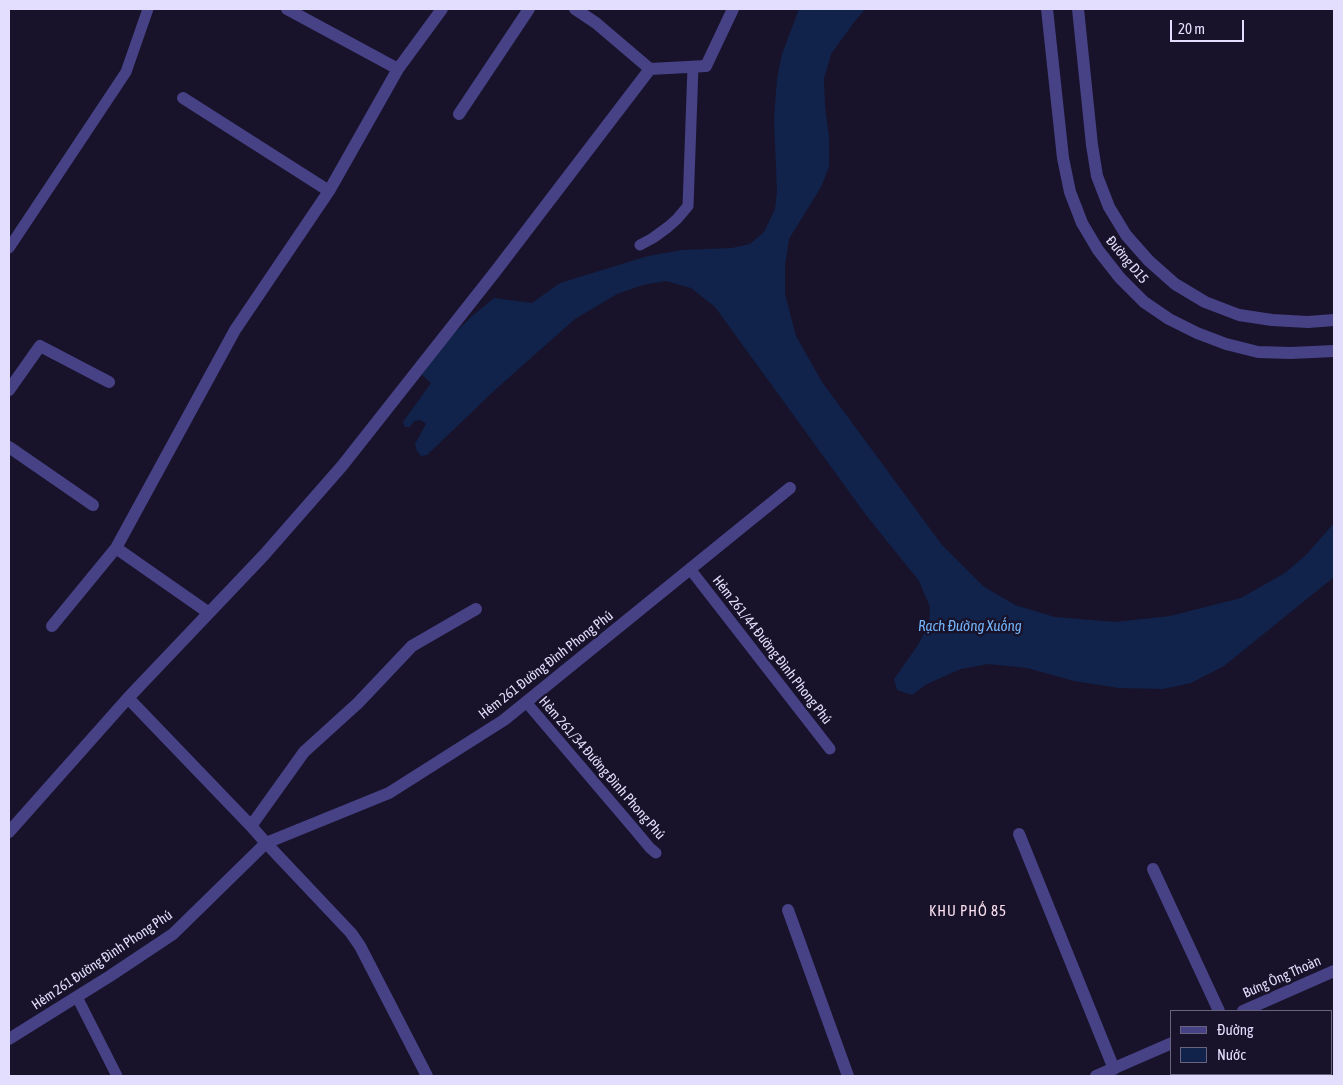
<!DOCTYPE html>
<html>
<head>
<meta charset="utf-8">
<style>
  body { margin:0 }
  #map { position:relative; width:1343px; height:1085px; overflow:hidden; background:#18132a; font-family:"Asap Condensed",sans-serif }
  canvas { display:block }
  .frame { position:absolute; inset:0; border:10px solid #e3defd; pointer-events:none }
  .legend { position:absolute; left:1170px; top:1010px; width:162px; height:65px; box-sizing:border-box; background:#18132a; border:1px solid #69647e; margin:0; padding:6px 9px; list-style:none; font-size:15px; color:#e3defd }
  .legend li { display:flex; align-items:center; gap:10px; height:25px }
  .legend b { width:25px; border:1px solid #69647e }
  .scale { position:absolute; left:1170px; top:20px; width:74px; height:22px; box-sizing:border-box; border:2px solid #e3defd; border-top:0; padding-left:6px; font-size:15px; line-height:18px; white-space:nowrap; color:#e3defd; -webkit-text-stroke:4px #18132a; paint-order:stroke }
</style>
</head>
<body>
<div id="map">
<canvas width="1343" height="1085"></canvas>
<div class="frame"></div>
<ul class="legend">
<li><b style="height:6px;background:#474186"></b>Đường</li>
<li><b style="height:14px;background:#11234b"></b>Nước</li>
</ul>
<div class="scale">20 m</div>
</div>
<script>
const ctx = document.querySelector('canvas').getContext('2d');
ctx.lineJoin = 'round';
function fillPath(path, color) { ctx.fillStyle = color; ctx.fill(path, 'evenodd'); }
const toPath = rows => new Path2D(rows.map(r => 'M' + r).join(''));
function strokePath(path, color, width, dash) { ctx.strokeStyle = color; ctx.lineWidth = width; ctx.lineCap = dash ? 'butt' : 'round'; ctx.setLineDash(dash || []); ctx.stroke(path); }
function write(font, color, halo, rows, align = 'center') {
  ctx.font = font + ' "Asap Condensed",sans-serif'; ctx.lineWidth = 5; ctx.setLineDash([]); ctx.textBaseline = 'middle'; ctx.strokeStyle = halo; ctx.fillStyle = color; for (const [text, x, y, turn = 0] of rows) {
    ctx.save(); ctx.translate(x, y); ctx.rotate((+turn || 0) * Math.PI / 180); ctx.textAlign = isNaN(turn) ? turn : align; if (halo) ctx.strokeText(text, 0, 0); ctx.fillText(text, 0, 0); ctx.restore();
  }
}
fillPath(toPath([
  [799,9,865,9,855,21,831,54,824,79,825,106,829,137,829,167,821,187,789,239,785,266,785,294,796,336,822,382,942,545,983,586,1015,605,1055,617,1115,622,1170,616,1241,598,1285,573,1306,555,1334,523,1334,577,1224,666,1191,683,1163,689,1119,688,1074,681,1027,668,988,664,961,669,927,684,912,695,897,690,894,679,918,645,929,624,930,607,919,581,866,515,715,307,691,288,666,281,643,285,617,294,575,319,496,389,427,455,421,456,417,451,415,444,426,424,421,420,414,421,410,427,405,427,403,422,431,383,422,375,434,355,446,341,471,317,494,298,532,303,560,283,648,256,682,250,732,248,750,244,764,232,775,209,777,191,774,120,777,79,782,54]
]), '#11234b');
strokePath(toPath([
  [640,245,653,238,668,227,677,219,688,206,693,67],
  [9,248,126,72,148,9],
  [690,569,830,749],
  [526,702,635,830,650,848,656,853],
  [77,997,117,1076]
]), '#474186', 11);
strokePath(toPath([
  [287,9,398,69],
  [575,9,596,23,650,69],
  [1047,9,1063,158,1070,192,1082,223,1098,250,1120,278,1144,302,1169,319,1197,333,1226,344,1258,352,1291,353,1334,351],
  [1078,9,1092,145,1097,176,1109,207,1126,235,1149,261,1175,284,1205,302,1239,315,1272,320,1308,322,1334,320],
  [183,98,329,191],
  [459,114,529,9],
  [9,390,40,346,109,382],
  [9,447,93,505],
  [116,548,235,330,329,191,398,69,442,9],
  [52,626,116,548,209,613],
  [251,826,304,752,358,703,412,646,476,609],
  [9,832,128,698],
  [1019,834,1114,1069],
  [1153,869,1219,1011],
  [788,910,848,1076],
  [9,1039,110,976,173,934,266,843,389,793,504,720,790,488],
  [427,1076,360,946,351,933,266,843,251,826,128,698,264,555,342,466,495,272,650,69,706,66,733,9]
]), '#474186', 12);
strokePath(toPath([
  [1243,1011,1334,971],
  [1096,1076,1172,1043]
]), '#474186', 12);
write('14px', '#e3defd', '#18132a', [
  ["Đường D15",1127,260,50],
  ["Hẻm 261/44 Đường Đình Phong Phú",772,650,52],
  ["Hẻm 261 Đường Đình Phong Phú",546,665,-38],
  ["Hẻm 261/34 Đường Đình Phong Phú",602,768,49],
  ["Hẻm 261 Đường Đình Phong Phú",102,960,-34],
  ["Bưng Ông Thoàn",1282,977,-24]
]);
write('italic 15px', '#72b2f7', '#18132a', [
  ["Rạch Đường Xuống",970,626]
]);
ctx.letterSpacing = '1px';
write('15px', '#fde0f1', '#18132a', [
  ["KHU PHỐ 85",968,911]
]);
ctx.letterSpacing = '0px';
</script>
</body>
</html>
